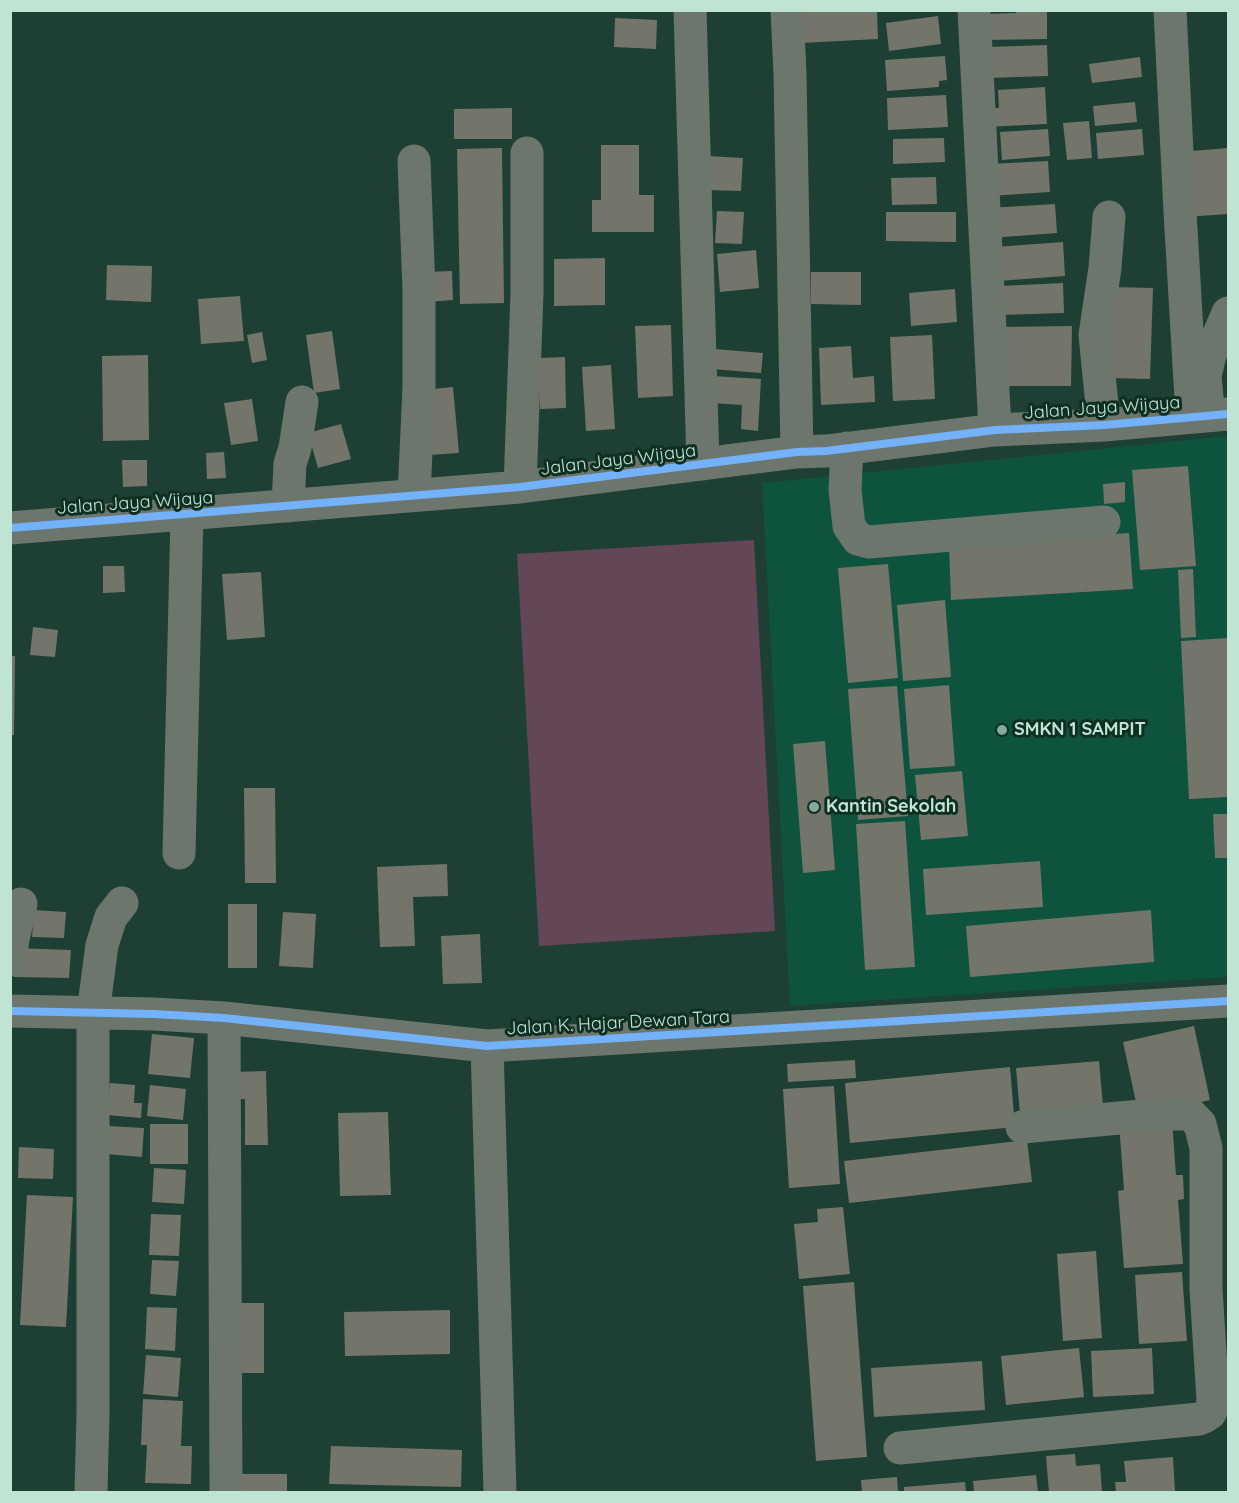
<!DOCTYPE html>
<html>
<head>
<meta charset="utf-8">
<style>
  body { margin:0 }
  #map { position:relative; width:1239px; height:1503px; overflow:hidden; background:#1d3f34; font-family:Quicksand,sans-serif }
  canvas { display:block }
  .frame { position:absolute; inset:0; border:12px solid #bfe4d3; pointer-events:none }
</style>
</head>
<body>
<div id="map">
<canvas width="1239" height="1503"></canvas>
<div class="frame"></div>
</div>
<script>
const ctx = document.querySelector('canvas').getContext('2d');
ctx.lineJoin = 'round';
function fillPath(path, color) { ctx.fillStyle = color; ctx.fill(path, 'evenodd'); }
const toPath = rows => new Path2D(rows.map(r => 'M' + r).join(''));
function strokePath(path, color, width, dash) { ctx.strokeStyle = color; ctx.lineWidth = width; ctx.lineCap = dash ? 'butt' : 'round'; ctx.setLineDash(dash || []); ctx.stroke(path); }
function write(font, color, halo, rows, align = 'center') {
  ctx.font = font + ' Quicksand,sans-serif'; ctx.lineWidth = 6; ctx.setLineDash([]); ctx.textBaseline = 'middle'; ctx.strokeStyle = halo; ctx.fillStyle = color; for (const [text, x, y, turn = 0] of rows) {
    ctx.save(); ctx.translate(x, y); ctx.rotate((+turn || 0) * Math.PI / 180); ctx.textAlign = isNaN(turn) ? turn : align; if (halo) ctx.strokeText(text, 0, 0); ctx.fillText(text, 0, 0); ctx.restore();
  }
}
fillPath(toPath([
  [1228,436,1228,977,790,1006,762,483]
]), '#0e533e');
fillPath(toPath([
  [754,540,775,931,539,946,517,554]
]), '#644757');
fillPath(toPath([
  [800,10,877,10,878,39,801,43],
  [1016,10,1047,10,1047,39,986,40,985,14,1016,13],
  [938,16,941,44,889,51,886,23],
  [615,18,657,20,656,49,614,47],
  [1047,45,1048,76,988,78,988,47],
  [945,56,947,80,939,81,939,87,887,91,885,60],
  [1140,57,1142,77,1092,83,1089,64],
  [1045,87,1047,124,985,127,984,109,999,108,998,90],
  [946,95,948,127,888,130,887,98],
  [1135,102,1137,122,1095,126,1093,106],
  [512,108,512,139,454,139,454,109],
  [1089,121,1092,158,1067,160,1063,123],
  [1048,129,1050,156,1002,160,1000,132],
  [1142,129,1144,155,1098,159,1096,133],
  [944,138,945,162,893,164,893,139],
  [601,145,639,145,639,195,654,195,654,232,592,232,592,200,601,200],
  [502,148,504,303,460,304,457,149],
  [1228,148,1228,214,1185,217,1180,152],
  [708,156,743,158,741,191,706,190],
  [1048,161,1050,192,990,196,989,164],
  [936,177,937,204,892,205,891,178],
  [1055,204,1057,233,990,238,989,208],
  [717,211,744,212,742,244,715,243],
  [886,212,956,212,956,242,886,241],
  [1063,242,1065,276,998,281,995,247],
  [756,250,759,288,720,292,717,254],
  [605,258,605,305,554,306,554,259],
  [107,265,152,266,151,302,106,300],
  [452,271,453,300,427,302,426,272],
  [811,272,861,272,861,305,811,304],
  [1063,283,1064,313,1000,315,1000,286],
  [1110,287,1153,288,1150,379,1107,378],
  [955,289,957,322,911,326,909,293],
  [240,296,244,341,201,344,198,299],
  [671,325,673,396,638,398,635,326],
  [1072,326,1071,386,999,386,999,327],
  [332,331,340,389,314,393,306,335],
  [262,332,267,360,252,363,247,335],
  [932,335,935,399,893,401,890,337],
  [851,346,853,378,874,376,875,402,821,405,819,348],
  [714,349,763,353,761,373,712,369],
  [148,355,149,440,103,441,102,356],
  [565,357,566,408,540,409,539,358],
  [611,365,615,429,586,431,582,367],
  [712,376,761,379,758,431,741,429,742,405,711,403],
  [453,387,459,453,428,455,422,390],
  [252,399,258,441,231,445,224,403],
  [341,424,351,459,318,468,308,433],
  [224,452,226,478,207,479,206,453],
  [122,460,147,460,147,486,123,487],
  [1188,466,1196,566,1140,570,1132,470],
  [1125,482,1125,502,1104,504,1103,484],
  [1129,533,1133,589,951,600,949,544],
  [888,564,898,678,848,683,838,568],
  [103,566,124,566,125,592,103,593],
  [1193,569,1196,637,1181,638,1178,570],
  [261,572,265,637,227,640,222,574],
  [945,600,951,677,903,681,897,605],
  [33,627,58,630,55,657,30,655],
  [1228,638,1228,797,1189,799,1181,641],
  [10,656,15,656,14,735,10,735],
  [949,685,955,766,910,769,904,689],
  [897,686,908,816,858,820,848,689],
  [825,741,835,870,803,873,793,744],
  [962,771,968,836,921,840,915,775],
  [244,788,275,788,276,883,245,883],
  [1213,814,1228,814,1228,858,1215,858],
  [905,821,915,967,865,970,856,824],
  [1040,861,1043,907,926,915,923,869],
  [447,864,448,896,413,897,415,946,380,947,377,867],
  [228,904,257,904,257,968,228,968],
  [34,910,66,912,64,938,32,937],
  [1151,910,1154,962,970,977,966,926],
  [283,912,316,914,313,968,279,966],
  [480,934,482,983,443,984,441,936],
  [14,948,71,950,69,978,14,977],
  [1194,1026,1210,1100,1139,1116,1123,1042],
  [152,1034,194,1038,190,1078,148,1074],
  [855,1060,856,1078,788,1082,787,1064],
  [1099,1061,1104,1117,1021,1125,1016,1068],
  [1010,1067,1015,1127,850,1143,845,1083],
  [266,1071,268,1145,245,1145,245,1099,232,1100,231,1072],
  [110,1083,135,1085,134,1103,142,1103,141,1118,107,1115],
  [150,1085,186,1089,183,1120,147,1116],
  [834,1086,840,1184,789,1188,783,1089],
  [388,1112,391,1195,340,1196,338,1113],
  [1172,1120,1176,1175,1183,1175,1184,1199,1178,1200,1183,1264,1124,1268,1118,1191,1124,1190,1119,1124],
  [150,1124,188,1124,188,1164,150,1164],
  [108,1126,144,1128,142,1157,106,1154],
  [1027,1140,1032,1182,849,1203,844,1161],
  [19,1147,54,1149,53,1179,18,1178],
  [154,1168,186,1170,184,1204,152,1202],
  [27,1195,73,1197,66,1327,20,1325],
  [843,1207,850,1274,799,1279,794,1224,818,1222,817,1209],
  [151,1214,181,1215,179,1256,149,1255],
  [1096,1251,1102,1338,1063,1341,1057,1254],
  [152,1260,179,1261,176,1296,150,1294],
  [1182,1272,1187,1341,1139,1344,1135,1275],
  [854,1282,867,1457,816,1461,803,1286],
  [228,1303,264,1303,264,1373,227,1373],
  [147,1307,177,1308,175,1351,145,1349],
  [450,1310,450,1354,345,1356,344,1312],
  [1079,1348,1084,1397,1006,1405,1001,1356],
  [1152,1348,1154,1394,1093,1397,1091,1351],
  [146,1355,181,1358,178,1397,143,1394],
  [982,1361,985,1410,874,1417,871,1368],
  [143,1399,183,1401,181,1446,192,1446,191,1484,145,1483,147,1445,141,1445],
  [331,1446,462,1450,461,1487,329,1484],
  [1075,1454,1076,1466,1100,1464,1102,1492,1049,1492,1046,1456],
  [1173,1457,1175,1492,1116,1492,1115,1482,1126,1482,1124,1461],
  [233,1474,287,1474,287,1492,233,1492],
  [1036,1475,1038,1492,974,1492,973,1481],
  [897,1477,898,1492,862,1492,861,1480],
  [965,1482,966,1492,904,1492,904,1487]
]), '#73756a');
strokePath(toPath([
  [690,10,703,464],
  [787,10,790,74,797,452],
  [974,10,995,430],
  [1170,10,1180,212,1192,416],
  [414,161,419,290,419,387,414,495],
  [1207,397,1205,376,1210,355,1228,313],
  [1104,425,1095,335,1105,268,1109,217],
  [847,448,845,490,849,526,858,539,869,542,1104,522],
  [520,487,527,293,527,153],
  [288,506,290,464,295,448,302,402],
  [10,528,520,487,797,452,826,451,995,430,1104,425,1228,414],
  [179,853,187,514],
  [10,960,13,939,21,904],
  [10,1011,154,1014,224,1018,487,1046,1228,1001],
  [224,1018,226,1492],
  [487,1046,500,1492],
  [900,1448,1199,1419,1204,1417,1210,1413,1212,1408,1213,1400,1206,1289,1206,1148,1200,1124,1190,1114,1163,1114,1022,1127],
  [91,1492,93,1413,93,1013,102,945,111,917,122,903]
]), '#6d766c', 33);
strokePath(toPath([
  [10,528,520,487,797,452,826,451,995,430,1104,425,1228,414],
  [10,1011,154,1014,224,1018,487,1046,1228,1001]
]), '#73b2f8', 8);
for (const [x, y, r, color] of [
  [1002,730,6,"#86aa9b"],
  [814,807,6,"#86aa9b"]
]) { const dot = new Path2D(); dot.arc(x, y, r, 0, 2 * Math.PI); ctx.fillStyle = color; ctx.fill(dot); strokePath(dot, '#0f2f23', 2); }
write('18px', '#bfe4d3', '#0f2f23', [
  ["Jalan Jaya Wijaya",1102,408,-4],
  ["Jalan Jaya Wijaya",618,460,-7],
  ["Jalan Jaya Wijaya",135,503,-4],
  ["Jalan K. Hajar Dewan Tara",618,1023,-3]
]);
write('bold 18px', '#bfe4d3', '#0f2f23', [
  ["SMKN 1 SAMPIT",1014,730],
  ["Kantin Sekolah",826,807]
], 'left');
</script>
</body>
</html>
